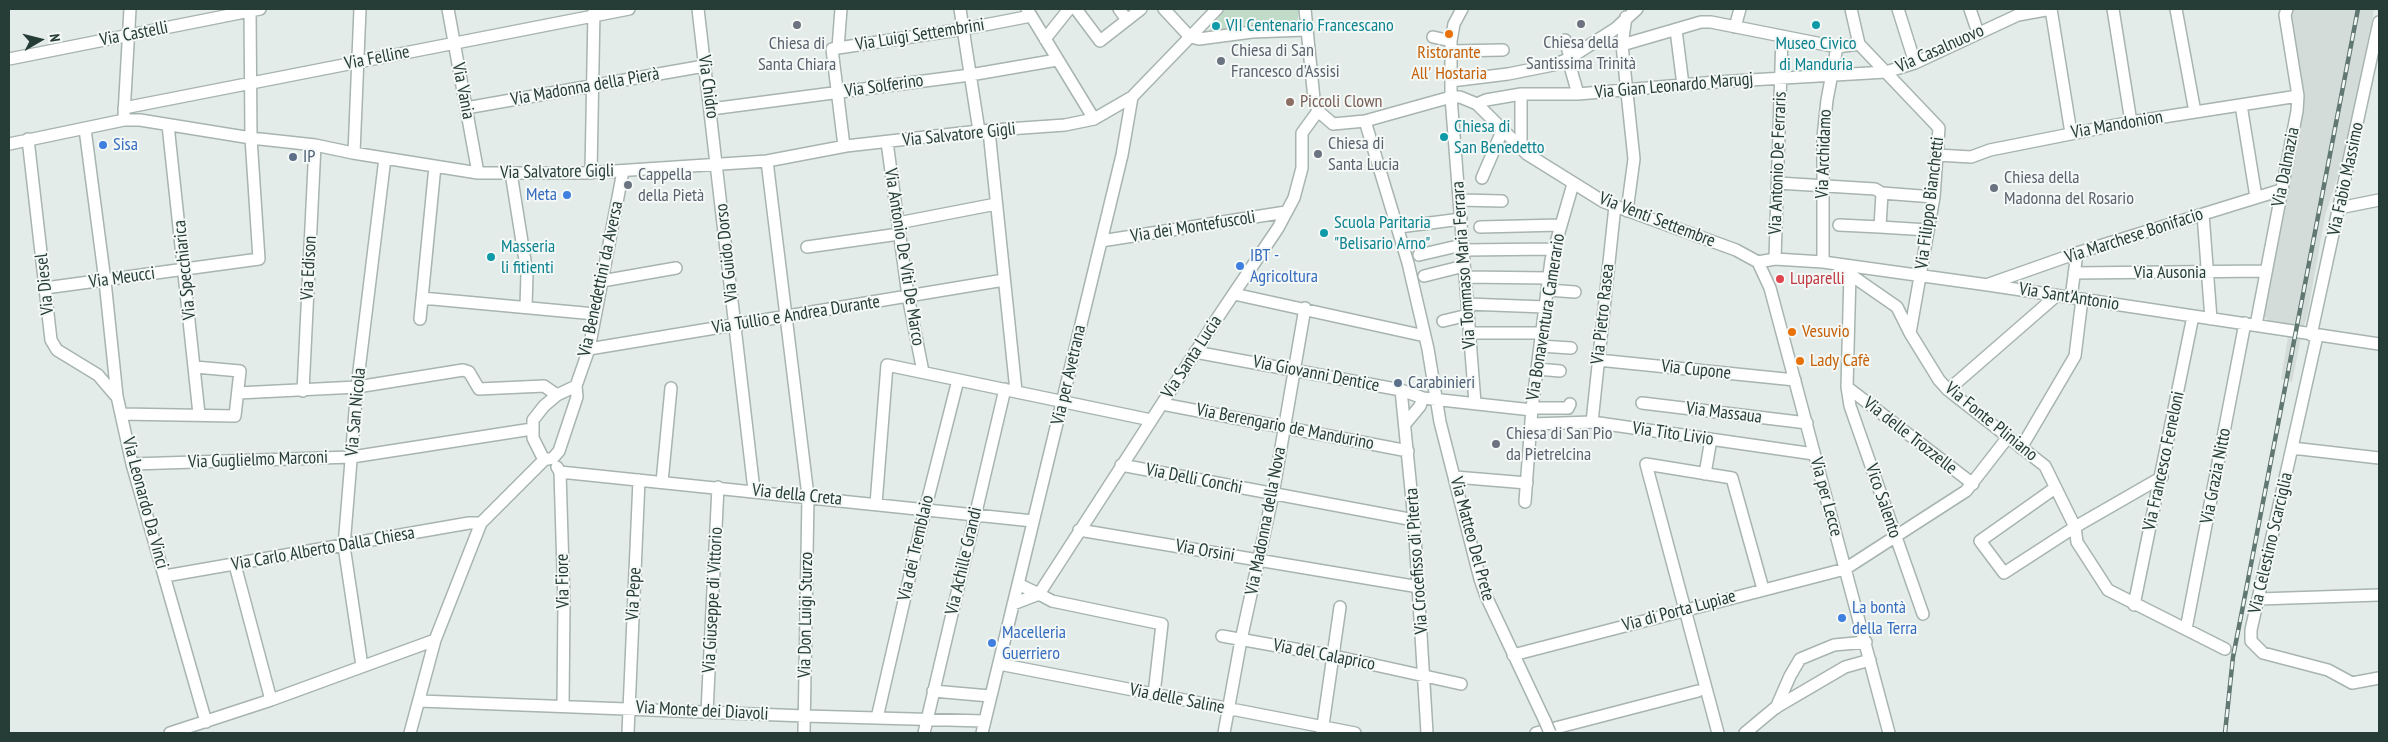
<!DOCTYPE html>
<html>
<head>
<meta charset="utf-8">
<style>
  body { margin:0 }
  #map { position:relative; width:2388px; height:742px; overflow:hidden; background:#e4ece9; font-family:"PT Sans Narrow",sans-serif }
  canvas { display:block }
  .frame { position:absolute; inset:0; border:10px solid #263c37; pointer-events:none }
  .north { position:absolute; left:15px; top:15px; width:50px; height:50px; -webkit-text-stroke:4px #f4f9f7; paint-order:stroke; rotate:82deg; font-size:14px; font-weight:700; line-height:20px; text-align:center; color:#263c37 }
  .north::after { content:''; display:block; margin:auto; width:18px; height:22px; background:#263c37; clip-path:polygon(50% 0,100% 100%,50% 72%,0 100%) }
</style>
</head>
<body>
<div id="map">
<canvas width="2388" height="742"></canvas>
<div class="frame"></div>
<div class="north">N</div>
</div>
<script>
const ctx = document.querySelector('canvas').getContext('2d');
ctx.lineJoin = 'round';
function fillPath(path, color) { ctx.fillStyle = color; ctx.fill(path, 'evenodd'); }
const toPath = rows => new Path2D(rows.map(r => 'M' + r).join(''));
function strokePath(path, color, width, dash) { ctx.strokeStyle = color; ctx.lineWidth = width; ctx.lineCap = dash ? 'butt' : 'round'; ctx.setLineDash(dash || []); ctx.stroke(path); }
function write(font, color, halo, rows, align = 'center') {
  ctx.font = font + ' "PT Sans Narrow",sans-serif'; ctx.lineWidth = 4; ctx.setLineDash([]); ctx.textBaseline = 'middle'; ctx.strokeStyle = halo; ctx.fillStyle = color; for (const [text, x, y, turn = 0] of rows) {
    ctx.save(); ctx.translate(x, y); ctx.rotate((+turn || 0) * Math.PI / 180); ctx.textAlign = isNaN(turn) ? turn : align; if (halo) ctx.strokeText(text, 0, 0); ctx.fillText(text, 0, 0); ctx.restore();
  }
}
fillPath(toPath([
  [2293,9,2374,9,2347,147,2325,216,2307,317,2303,328,2292,382,2281,379,2290,325,2270,322,2263,315,2304,104,2292,15]
]), '#d3dcd8');
fillPath(toPath([
  [1225,9,1299,9,1297,24,1208,32]
]), '#c0dbc8');
const minor = toPath([
  [448,9,478,173],
  [698,9,754,490],
  [841,9,838,48,832,49,844,146],
  [960,9,979,131],
  [1027,9,1094,119],
  [1076,9,1100,41,1141,9],
  [1119,9,1127,20],
  [1164,9,1190,37],
  [1305,9,1314,99,1318,111,1333,124,1365,121,1451,97,1460,97,1477,104,1527,154,1604,202,1736,250,1758,262],
  [1462,9,1454,24,1451,41,1451,97,1475,403],
  [1851,9,1859,44],
  [1898,9,1915,63],
  [1970,9,1978,33],
  [2113,9,2131,122],
  [2176,9,2195,112],
  [1626,17,1622,45,1634,159,1627,211],
  [1735,27,1740,9],
  [1676,30,1683,85],
  [1190,37,1199,39,1252,32,1305,30],
  [1433,37,1451,41],
  [1045,39,1069,9],
  [1565,40,1570,57],
  [1859,44,1939,128,1934,197,1910,333],
  [1622,45,1701,22,1711,22,1837,47,1859,44],
  [838,48,964,29,1031,16],
  [1450,51,1503,50],
  [9,59,260,9],
  [1568,59,1578,94],
  [1451,81,1508,74,1553,65,1568,59,1615,29,1637,9],
  [1477,104,1486,100,1521,94,1578,94,1716,82,1886,72,1915,63,2018,15,2051,9,2071,133],
  [2241,105,2256,197],
  [124,108,629,9],
  [466,108,704,66],
  [711,109,970,75,1057,60],
  [124,114,130,9],
  [1365,121,1408,263,1428,349,1440,422,1480,579,1486,596,1545,721],
  [168,125,199,414],
  [85,129,105,281,117,396,132,464,206,722],
  [989,131,1016,391],
  [28,139,51,340,57,350,98,375,115,395],
  [887,142,908,296,923,372],
  [9,144,124,120,140,120,251,138,315,145,353,153,478,173,585,173,767,161,846,146,979,131,1065,125,1094,119,1132,97,1217,9],
  [1521,146,1521,94],
  [354,153,360,9],
  [1937,155,1971,157,1990,150,2131,122,2298,96],
  [767,161,808,496,804,733],
  [511,173,527,273,526,307],
  [591,173,594,10],
  [1482,178,1503,129],
  [1778,183,1875,189,1882,193,1934,197],
  [1882,193,1880,227,1928,230],
  [1459,200,1502,201],
  [2339,208,2379,200],
  [2203,214,2211,319],
  [898,223,996,204],
  [1839,225,1880,227],
  [1399,227,1461,219],
  [1480,227,1560,225],
  [1101,241,1286,212],
  [807,247,899,234],
  [1463,250,1553,249],
  [1419,255,1462,245],
  [1775,259,1782,36],
  [1758,262,1775,259,1823,262,1988,285,2379,344],
  [1758,262,1770,288,1889,733],
  [1823,262,1823,137,1827,100,1837,47],
  [1838,266,1897,307,1910,333,1939,380,1948,390,2045,466,2075,527,2077,542,2108,590,2225,649],
  [1850,273,1847,387,1850,406,1923,614],
  [2074,273,2265,271],
  [1424,276,1464,266],
  [1465,277,1549,278],
  [602,281,676,268],
  [1989,284,2077,253,2281,190],
  [45,288,259,259,251,138,250,9],
  [1548,290,1575,292],
  [1234,294,1425,336],
  [422,298,595,314],
  [2071,298,2077,253],
  [1467,304,1545,307],
  [420,319,435,166],
  [1443,321,1468,315],
  [2256,325,2297,111,2298,96,2285,15,2287,9],
  [1469,333,1542,333],
  [2311,335,2379,22],
  [2317,336,2251,630,2251,641,2263,653,2328,670,2352,683,2379,678],
  [1540,346,1571,348],
  [589,349,1004,280],
  [1195,352,1401,390,1423,398,1532,410],
  [1598,360,1795,380],
  [1537,369,1560,371],
  [576,386,589,349,623,171],
  [1847,387,1973,484],
  [1401,390,1414,520,1427,733],
  [1948,390,2056,296],
  [303,391,315,145],
  [238,393,357,387,463,370,469,372,479,389,544,386,557,395],
  [1642,403,1807,423],
  [1162,404,1408,451],
  [1532,408,1568,408,1570,404],
  [121,414,235,416,240,371,195,367],
  [1592,422,1615,206],
  [1406,423,1420,406,1423,398],
  [1532,424,1592,422,1814,454],
  [2021,448,2075,356,2082,299],
  [2292,448,2379,458],
  [132,464,352,457,532,429],
  [1121,465,1414,520],
  [557,467,560,472,564,603,563,706],
  [560,472,1033,521],
  [1705,474,1711,439],
  [1455,477,1527,483],
  [662,482,671,388],
  [2055,488,1980,541,2004,573,2075,527,2162,477],
  [1525,502,1532,408,1551,260,1573,184],
  [876,504,887,365,1151,420],
  [1079,530,1419,587],
  [235,565,271,700],
  [165,576,469,523,481,523],
  [2259,599,2379,595],
  [1013,604,1039,594,1018,584],
  [2134,605,2193,316],
  [2186,629,2245,323],
  [1222,636,1334,656,1461,684],
  [1513,655,1845,569,1966,491,2008,437],
  [999,664,1355,733],
  [362,666,344,546,357,387,385,158],
  [933,691,990,696],
  [1154,694,1162,624,1052,601,1039,594,1222,311,1278,228,1294,198,1302,168,1302,133,1318,111],
  [420,701,805,716,984,721],
  [1776,708,1790,676,1800,659,1834,645,1866,642],
  [707,712,718,487],
  [877,718,925,510,958,380],
  [1322,732,1340,607],
  [170,733,271,700,435,640],
  [410,733,435,640,481,523,544,460,553,458,559,451,577,397,576,386,557,395,544,406,533,420,533,438,544,460],
  [628,733,639,480],
  [924,733,1005,389],
  [982,733,1122,155,1132,97],
  [1224,733,1241,640,1273,494,1305,308],
  [1536,733,1698,691],
  [1718,733,1646,464,1732,478,1763,589],
  [1745,733,1775,708,1845,667,1870,660]
]);
strokePath(minor, '#a7b4b0', 14);
strokePath(minor, '#fff', 11);
const rail = toPath([
  [2225,733,2233,657,2242,611,2358,9]
]);
strokePath(rail, '#607772', 4.5);
strokePath(rail, '#f4f9f7', 2.5, [8]);
const minorBridge = toPath([
  [1545,721,1550,733]
]);
strokePath(minorBridge, '#a7b4b0', 14, []);
strokePath(minorBridge, '#fff', 11);
for (const [x, y, r, color] of [
  [1581,24,5,"#6b7280"],
  [797,25,5,"#6b7280"],
  [1816,25,5,"#0f9aa8"],
  [1216,26,5,"#0f9aa8"],
  [1449,34,5,"#e8710a"],
  [1221,61,5,"#6b7280"],
  [1290,102,5,"#8d6e63"],
  [1444,137,5,"#0f9aa8"],
  [103,145,5,"#3f7fe0"],
  [1318,154,5,"#6b7280"],
  [293,157,5,"#5c6f8a"],
  [628,185,5,"#6b7280"],
  [1994,188,5,"#6b7280"],
  [567,195,5,"#3f7fe0"],
  [1324,233,5,"#0f9aa8"],
  [491,257,5,"#0f9aa8"],
  [1240,266,5,"#3f7fe0"],
  [1780,279,5,"#e0444e"],
  [1792,332,5,"#e8710a"],
  [1800,361,5,"#e8710a"],
  [1398,383,5,"#5c6f8a"],
  [1496,444,5,"#6b7280"],
  [1842,618,5,"#3f7fe0"],
  [992,643,5,"#3f7fe0"]
]) { const dot = new Path2D(); dot.arc(x, y, r, 0, 2 * Math.PI); ctx.fillStyle = color; ctx.fill(dot); strokePath(dot, '#f4f9f7', 2); }
write('18px', '#0d838f', '#f4f9f7', [
  ["VII Centenario Francescano",1226,26],
  ["Museo Civico",1816,44,"center"],
  ["di Manduria",1816,65,"center"],
  ["Chiesa di",1454,127],
  ["San Benedetto",1454,148],
  ["Scuola Paritaria",1334,223],
  ["\"Belisario Arno\"",1334,244],
  ["Masseria",501,247],
  ["li fitienti",501,268]
], 'left');
write('18px', '#263c37', '#f4f9f7', [
  ["Via Castelli",134,34,-11],
  ["Via Luigi Settembrini",920,35,-9],
  ["Via Casalnuovo",1940,49,-24],
  ["Via Felline",377,58,-11],
  ["Via Solferino",884,86,-8],
  ["Via Gian Leonardo Marugj",1674,86,-5],
  ["Via Madonna della Pierà",585,87,-10],
  ["Via Chidro",708,87,82],
  ["Via Vania",463,91,79],
  ["Via Mandonion",2117,125,-10],
  ["Via Salvatore Gigli",959,135,-6],
  ["Via Archidamo",1824,154,-88],
  ["Via Antonio De Ferraris",1778,163,-88],
  ["Via Dalmazia",2286,167,-79],
  ["Via Salvatore Gigli",557,172,-1],
  ["Via Fabio Massimo",2346,179,-78],
  ["Via Filippo Bianchetti",1930,203,-83],
  ["Via Venti Settembre",1657,220,21],
  ["Via dei Montefuscoli",1193,227,-9],
  ["Via Marchese Bonifacio",2134,236,-18],
  ["Via Guido Dorso",727,253,-96],
  ["Via Antonio De Viti De Marco",904,257,81],
  ["Via Tommaso Maria Ferrara",1464,265,-94],
  ["Via Edison",309,268,-87],
  ["Via Specchiarica",185,270,-96],
  ["Via Ausonia",2170,273],
  ["Via Meucci",122,278,-8],
  ["Via Benedettini da Aversa",601,279,-78],
  ["Via Diesel",45,284,-96],
  ["Via Sant'Antonio",2069,297,9],
  ["Via Pietro Rasea",1603,314,-84],
  ["Via Tullio e Andrea Durante",796,315,-9],
  ["Via Bonaventura Camerario",1546,317,-81],
  ["Via Santa Lucia",1192,357,-57],
  ["Via Cupone",1696,370,6],
  ["Via Giovanni Dentice",1316,374,11],
  ["Via per Avetrana",1069,375,-77],
  ["Via San Nicola",356,412,-85],
  ["Via Massaua",1724,413,7],
  ["Via Fonte Pliniano",1991,422,39],
  ["Via Berengario de Mandurino",1285,427,11],
  ["Via Tito Livio",1673,434,8],
  ["Via delle Trozzelle",1910,436,38],
  ["Via Guglielmo Marconi",258,460,-2],
  ["Via Francesco Feneloni",2164,461,-78],
  ["Via Grazia Nitto",2216,476,-79],
  ["Via Delli Conchi",1194,479,11],
  ["Via della Creta",797,495,6],
  ["Via per Lecce",1826,497,75],
  ["Vico Salento",1883,501,71],
  ["Via Leonardo Da Vinci",145,503,75],
  ["Via Madonna della Nova",1266,521,-79],
  ["Via Matteo Del Prete",1472,539,75],
  ["Via Celestino Scarciglia",2271,543,-77],
  ["Via dei Tremblaio",916,548,-77],
  ["Via Carlo Alberto Dalla Chiesa",323,549,-10],
  ["Via Orsini",1205,551,10],
  ["Via Achille Grandi",964,561,-77],
  ["Via Crocefisso di Piterta",1417,561,-94],
  ["Via Fiore",563,581,-91],
  ["Via Pepe",634,594,-87],
  ["Via Giuseppe di Vittorio",713,600,-87],
  ["Via di Porta Lupiae",1679,611,-15],
  ["Via Don Luigi Sturzo",806,615,-89],
  ["Via del Calaprico",1324,655,11],
  ["Via delle Saline",1177,699,11],
  ["Via Monte dei Diavoli",702,711,3]
]);
write('18px', '#5b616d', '#f4f9f7', [
  ["Chiesa della",1581,43,"center"],
  ["Santissima Trinità",1581,64,"center"],
  ["Chiesa di",797,44,"center"],
  ["Santa Chiara",797,65,"center"],
  ["Chiesa di San",1231,51],
  ["Francesco d'Assisi",1231,72],
  ["Chiesa di",1328,144],
  ["Santa Lucia",1328,165],
  ["Cappella",638,175],
  ["della Pietà",638,196],
  ["Chiesa della",2004,178],
  ["Madonna del Rosario",2004,199],
  ["Chiesa di San Pio",1506,434],
  ["da Pietrelcina",1506,455]
], 'left');
write('18px', '#c56008', '#f4f9f7', [
  ["Ristorante",1449,53,"center"],
  ["All' Hostaria",1449,74,"center"],
  ["Vesuvio",1802,332],
  ["Lady Cafè",1810,361]
], 'left');
write('18px', '#785e54', '#f4f9f7', [
  ["Piccoli Clown",1300,102]
], 'left');
write('18px', '#366cbe', '#f4f9f7', [
  ["Sisa",113,145],
  ["Meta",557,195,"right"],
  ["IBT -",1250,256],
  ["Agricoltura",1250,277],
  ["La bontà",1852,608],
  ["della Terra",1852,629],
  ["Macelleria",1002,633],
  ["Guerriero",1002,654]
], 'left');
write('18px', '#4e5e75', '#f4f9f7', [
  ["IP",303,157],
  ["Carabinieri",1408,383]
], 'left');
write('18px', '#be3a42', '#f4f9f7', [
  ["Luparelli",1790,279]
], 'left');
</script>
</body>
</html>
